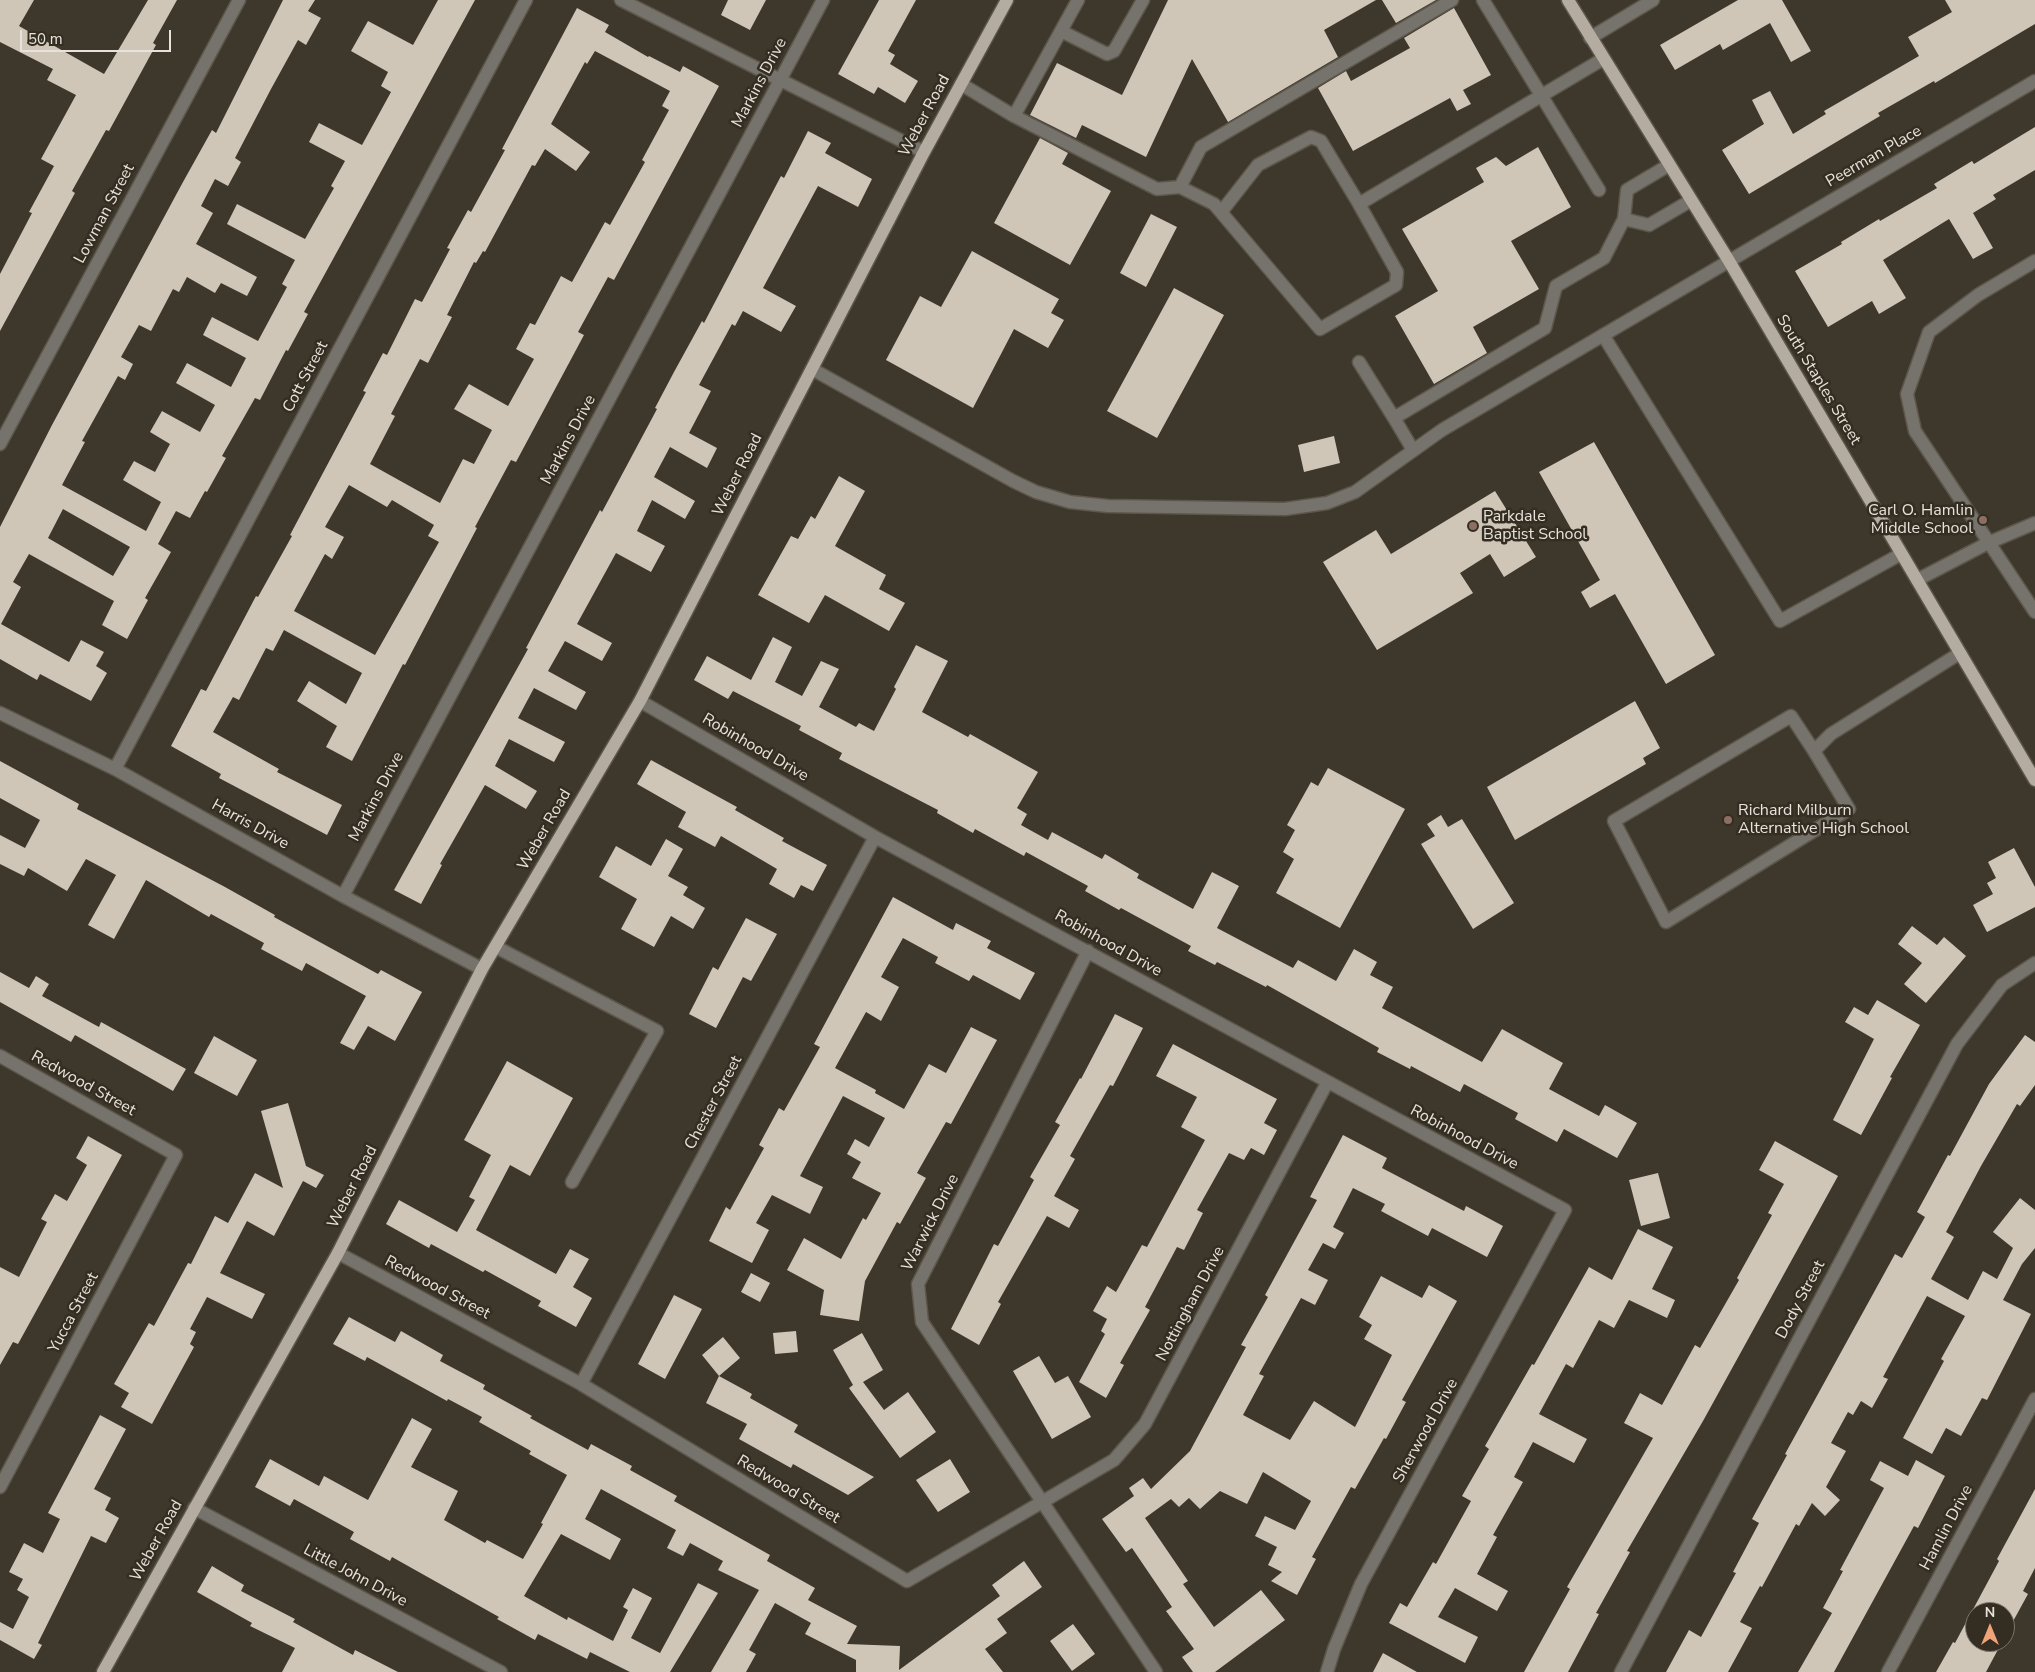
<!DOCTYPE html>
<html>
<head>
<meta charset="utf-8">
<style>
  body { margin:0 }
  #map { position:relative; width:2035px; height:1672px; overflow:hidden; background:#3e372b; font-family:"Nunito Sans",sans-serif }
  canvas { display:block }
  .north { position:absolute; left:1965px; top:1602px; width:50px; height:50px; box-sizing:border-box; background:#342d21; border:1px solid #7c756b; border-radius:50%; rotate:0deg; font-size:14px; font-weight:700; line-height:20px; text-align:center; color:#e7e2db }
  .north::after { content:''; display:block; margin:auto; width:18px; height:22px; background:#f0a279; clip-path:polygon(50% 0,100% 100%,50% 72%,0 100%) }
  .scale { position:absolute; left:20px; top:30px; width:151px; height:22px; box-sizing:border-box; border:2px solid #e7e2db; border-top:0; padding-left:6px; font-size:15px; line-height:18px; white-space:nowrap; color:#e7e2db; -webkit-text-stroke:4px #342d21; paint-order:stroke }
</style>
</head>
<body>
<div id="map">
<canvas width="2035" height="1672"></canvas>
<div class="north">N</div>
<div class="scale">50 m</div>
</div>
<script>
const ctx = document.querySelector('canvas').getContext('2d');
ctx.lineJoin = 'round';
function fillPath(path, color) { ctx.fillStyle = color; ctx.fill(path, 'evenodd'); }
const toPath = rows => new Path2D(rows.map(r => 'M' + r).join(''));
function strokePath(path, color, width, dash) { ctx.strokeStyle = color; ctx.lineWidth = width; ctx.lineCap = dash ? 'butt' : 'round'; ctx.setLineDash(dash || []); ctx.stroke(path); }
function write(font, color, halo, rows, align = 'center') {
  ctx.font = font + ' "Nunito Sans",sans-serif'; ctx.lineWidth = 5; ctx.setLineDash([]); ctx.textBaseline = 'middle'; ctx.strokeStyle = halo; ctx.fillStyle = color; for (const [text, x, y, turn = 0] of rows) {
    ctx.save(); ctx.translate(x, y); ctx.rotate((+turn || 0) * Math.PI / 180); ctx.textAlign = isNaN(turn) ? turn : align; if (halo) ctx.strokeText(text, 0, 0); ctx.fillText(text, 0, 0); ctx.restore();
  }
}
fillPath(toPath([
  [0,0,34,0,19,26,104,74,148,0,177,0,153,43,156,45,109,131,106,130,72,191,75,193,0,331,0,274,32,213,29,212,54,166,41,159,76,95,47,80,53,69,0,42],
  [283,0,315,0,308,11,321,18,306,45,298,40,271,89,235,158,241,162,228,186,215,179,201,206,213,213,196,244,257,277,247,296,221,283,215,293,187,277,179,292,173,289,151,331,139,325,121,357,133,364,125,380,118,376,82,441,85,442,62,485,146,531,161,502,123,480,134,461,155,472,170,444,150,432,162,411,200,432,215,405,176,383,187,363,231,387,246,358,203,335,212,317,258,341,287,287,282,284,295,260,227,224,237,204,305,239,334,188,331,186,345,161,309,142,319,123,362,145,391,92,381,86,388,72,351,51,368,21,413,45,438,0,475,0,304,312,308,314,288,351,286,350,260,400,255,398,222,456,226,458,207,492,205,491,190,518,176,511,158,544,171,552,145,598,148,600,127,639,102,625,114,601,29,554,13,582,21,587,1,624,69,662,81,640,104,652,96,666,107,673,91,701,40,674,37,680,0,659,0,527,52,425,183,182,212,130,216,133],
  [63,509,130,547,113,576,48,538],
  [728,0,766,0,750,30,721,15],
  [879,0,916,0,888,51,895,55,890,64,918,81,905,103,878,87,874,94,838,74],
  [1168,0,1376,0,1324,30,1338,57,1228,122,1192,59,1146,157,1082,125,1076,138,1030,115,1057,63,1122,95],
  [1382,0,1436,0,1396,23],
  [1738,0,1782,0,1811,51,1791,62,1770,23,1723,50,1720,44,1675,70,1660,45],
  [1945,0,2035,0,2035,24,1935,83,1934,81,1878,113,1880,116,1749,194,1722,150,1764,124,1752,100,1770,91,1793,134,1826,114,1824,111,1919,56,1908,37,1952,12],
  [577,8,609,25,605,32,648,57,649,56,680,72,683,66,719,86,614,280,608,277,578,332,584,335,516,462,511,460,475,527,477,528,426,625,405,665,403,664,352,761,326,747,337,726,297,701,309,681,346,704,362,673,284,630,273,651,266,648,239,700,233,697,213,732,279,769,277,772,342,805,327,835,219,778,221,774,171,746,201,689,206,691,256,596,258,597,292,536,290,535,366,392,363,391,383,353,387,355,415,299,422,302,450,249,447,248,468,210,471,212,505,150,502,149],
  [595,51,670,91,662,106,669,110,642,160,645,162,610,225,605,222,572,282,561,276,535,325,530,323,516,349,534,359,508,406,469,384,454,409,492,430,474,464,463,459,440,503,370,464,395,416,391,414,420,359,428,363,452,317,447,315,474,262,476,263,483,251,485,252,532,165,535,166,545,149,576,171,590,152,551,124,585,62,587,64],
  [349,485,387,507,392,500,434,525,428,536,439,542,375,655,294,611,325,554,332,559,344,537,325,527],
  [1454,8,1491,75,1463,90,1471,104,1457,111,1450,98,1353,151,1318,88,1346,71,1351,81,1410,48,1404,38],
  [2035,127,2035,170,1993,195,1996,199,1973,213,1993,248,1973,259,1949,219,1883,260,1906,298,1879,314,1872,301,1828,327,1795,271,1842,244,1841,242,1879,219,1880,221,1937,188,1934,184,1972,161,1974,164],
  [808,131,831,143,825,153,872,179,858,207,818,186,763,288,796,306,781,332,743,311,735,326,732,324,699,385,711,391,689,433,717,448,707,468,670,447,654,477,695,501,685,519,652,500,637,531,665,546,651,572,616,553,577,624,612,643,602,661,565,641,548,671,586,692,576,710,534,688,518,718,565,742,554,762,509,739,495,766,537,791,526,809,485,785,440,864,442,865,421,904,394,890,528,649,526,648,600,510,602,512,657,409,655,408,674,372,702,321,704,323,781,176,784,178],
  [1040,138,1068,153,1062,164,1111,191,1070,265,994,223],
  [1538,147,1571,207,1511,241,1539,289,1473,327,1487,353,1434,384,1395,316,1438,291,1402,229,1484,182,1476,168,1496,157,1506,166],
  [1151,214,1177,227,1146,287,1120,273],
  [972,251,1059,299,1051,313,1064,320,1048,348,1014,329,973,408,886,360,920,296,941,307],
  [1174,288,1224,315,1157,438,1107,411],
  [1334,436,1340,463,1304,472,1298,445],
  [1594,442,1715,655,1666,684,1615,594,1590,608,1581,592,1600,580,1539,472],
  [839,476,865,491,835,546,886,575,879,589,905,603,889,631,825,595,809,623,758,595,791,536,798,539,811,516,815,519],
  [1495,491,1536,557,1504,577,1490,554,1460,573,1473,593,1377,650,1323,562,1376,530,1391,554],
  [773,637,792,647,775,682,802,696,821,661,839,669,819,707,856,727,859,723,874,731,896,689,894,687,916,645,948,661,922,712,968,737,970,734,1038,772,1017,808,1027,814,1021,825,1048,840,1052,832,1102,859,1105,854,1139,874,1137,878,1193,909,1212,872,1239,886,1217,928,1293,968,1298,960,1336,981,1354,949,1377,962,1370,975,1393,987,1382,1008,1482,1062,1502,1029,1563,1063,1549,1089,1599,1116,1605,1105,1637,1123,1617,1158,1564,1129,1557,1142,1515,1119,1518,1113,1464,1084,1460,1092,1411,1066,1410,1069,1377,1052,1379,1048,1267,985,1266,987,1217,962,1215,965,1188,951,1191,946,1121,908,1119,910,1085,891,1088,886,1026,852,1024,856,975,829,973,833,937,813,938,810,839,759,842,753,799,730,801,726,733,691,728,699,694,680,707,656,751,680],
  [1635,701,1660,748,1643,758,1646,764,1515,840,1487,787],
  [651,760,737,807,735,810,784,838,782,841,827,865,813,891,801,885,794,898,769,884,777,869,721,836,715,847,678,827,686,812,637,784],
  [0,761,79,804,77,809,225,887,275,915,274,917,378,974,381,970,422,992,395,1041,368,1026,354,1050,340,1043,366,996,306,963,302,971,261,949,264,943,211,914,209,917,146,880,114,939,88,925,116,875,86,859,67,891,28,868,24,876,0,864,0,835,25,848,40,820,0,798],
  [1328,768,1405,809,1340,928,1276,893,1294,859,1283,852,1295,830,1287,825,1311,782,1318,786],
  [1441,815,1448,827,1462,819,1514,903,1473,929,1421,844,1435,836,1427,824],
  [666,839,683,849,668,876,688,887,683,895,705,908,693,929,671,916,654,947,621,929,637,899,599,877,616,846,651,866],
  [2014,848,2035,887,2035,907,1987,932,1973,905,1993,894,1987,883,1996,878,1988,862],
  [893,897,953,930,956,923,991,941,987,948,1035,973,1020,1000,973,975,969,981,935,963,938,957,903,938,881,977,899,987,881,1021,866,1012,835,1068,876,1090,875,1093,904,1109,929,1064,946,1073,971,1027,997,1040,951,1124,946,1122,917,1173,926,1178,900,1224,897,1222,865,1281,859,1321,820,1315,824,1290,787,1270,804,1238,841,1259,863,1218,866,1220,881,1193,852,1178,861,1162,847,1154,855,1139,869,1147,885,1118,843,1096,800,1176,823,1187,810,1214,772,1195,756,1223,769,1230,752,1263,709,1241,726,1207,730,1210,764,1148,759,1145,779,1108,784,1111,820,1047,814,1044],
  [746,918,777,934,751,981,743,977,716,1028,689,1014,713,967,718,970],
  [1912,926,1937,945,1944,937,1966,956,1926,1003,1904,984,1922,963,1898,944],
  [0,972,29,988,36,976,49,984,42,996,99,1027,101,1022,186,1069,173,1091,75,1035,71,1042,0,1002],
  [1877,1000,1920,1025,1890,1077,1892,1078,1861,1135,1833,1120,1874,1039,1845,1022,1854,1007,1868,1015],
  [1115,1014,1143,1028,1113,1086,1110,1085,1070,1156,1075,1159,1054,1196,1079,1210,1069,1228,1047,1216,998,1302,1001,1304,979,1345,951,1329,994,1244,998,1246,1034,1180,1030,1177,1060,1125,1055,1122,1080,1078,1081,1079],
  [2025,1035,2035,1042,2035,1085,2020,1106,2017,1104,1981,1166,1946,1232,1954,1237,1931,1279,1968,1300,1983,1271,1997,1279,2013,1248,1993,1232,2020,1198,2035,1210,2035,1248,2022,1264,2003,1300,2031,1314,1987,1400,1982,1398,1961,1436,1946,1428,1932,1454,1903,1438,1944,1361,1941,1359,1965,1316,1927,1296,1883,1377,1888,1379,1872,1408,1861,1401,1853,1415,1848,1412,1831,1443,1846,1451,1826,1487,1840,1500,1825,1516,1812,1503,1799,1526,1796,1524,1762,1587,1760,1586,1740,1622,1752,1628,1728,1672,1666,1672,1689,1630,1701,1637,1736,1573,1733,1572,1759,1523,1752,1519,1787,1455,1785,1454,1895,1254,1902,1258,1925,1217,1917,1212,1948,1155,1950,1156,1989,1084],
  [214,1036,257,1060,237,1096,194,1073],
  [1173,1044,1277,1099,1264,1123,1277,1130,1264,1155,1251,1148,1244,1160,1229,1153,1197,1210,1203,1213,1184,1250,1177,1247,1145,1307,1150,1310,1120,1363,1124,1365,1106,1398,1079,1382,1105,1334,1101,1331,1107,1319,1093,1311,1107,1286,1116,1292,1142,1245,1147,1247,1205,1140,1181,1127,1197,1097,1156,1076],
  [507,1061,573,1098,530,1176,510,1165,476,1230,556,1274,570,1249,589,1259,573,1287,592,1298,576,1327,538,1306,541,1301,485,1270,483,1272,431,1244,429,1248,386,1224,399,1200,457,1232,475,1200,469,1197,491,1155,464,1140],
  [288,1103,306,1166,324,1175,316,1188,303,1181,274,1236,247,1221,220,1273,265,1294,252,1319,207,1297,190,1329,196,1332,190,1344,194,1347,152,1424,121,1407,129,1393,114,1384,149,1323,154,1326,188,1263,191,1264,215,1216,228,1223,255,1173,283,1188,261,1111],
  [1343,1135,1387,1158,1382,1168,1464,1211,1466,1206,1503,1226,1487,1257,1432,1228,1428,1236,1381,1211,1385,1204,1353,1188,1333,1227,1344,1233,1335,1249,1323,1243,1308,1270,1328,1280,1315,1305,1301,1298,1259,1374,1264,1376,1243,1415,1290,1440,1314,1401,1355,1427,1392,1355,1364,1339,1372,1325,1359,1317,1381,1276,1422,1298,1429,1285,1457,1301,1402,1400,1406,1402,1386,1439,1384,1438,1355,1489,1351,1487,1312,1557,1316,1559,1297,1595,1271,1581,1282,1572,1268,1565,1277,1547,1255,1536,1265,1516,1295,1530,1311,1501,1263,1472,1247,1504,1220,1491,1200,1509,1189,1498,1179,1507,1171,1499,1145,1518,1188,1581,1183,1584,1214,1627,1261,1590,1285,1620,1215,1672,1193,1672,1182,1657,1194,1649,1166,1611,1172,1607,1132,1548,1126,1552,1102,1519,1134,1496,1129,1488,1143,1478,1151,1489,1190,1451,1246,1347,1241,1345,1268,1297,1265,1295,1317,1200,1310,1197],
  [88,1136,122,1155,18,1344,13,1342,0,1365,0,1267,19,1277,47,1222,41,1219,55,1194,67,1201,87,1165,76,1158],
  [1775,1141,1838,1176,1703,1421,1627,1551,1630,1552,1596,1613,1599,1614,1568,1672,1524,1672,1570,1589,1567,1587,1653,1438,1624,1423,1640,1393,1662,1405,1695,1345,1700,1348,1739,1280,1737,1278,1772,1215,1768,1213,1784,1184,1759,1170],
  [1658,1173,1670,1218,1641,1226,1629,1180],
  [1638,1229,1673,1247,1652,1289,1675,1300,1667,1318,1629,1300,1614,1328,1599,1320,1573,1368,1566,1364,1539,1414,1587,1439,1574,1463,1533,1442,1514,1477,1523,1482,1493,1535,1497,1537,1477,1574,1508,1591,1497,1611,1455,1588,1438,1617,1478,1637,1465,1663,1389,1623,1400,1603,1407,1607,1433,1562,1436,1564,1471,1501,1462,1496,1489,1449,1485,1446,1532,1364,1534,1365,1589,1267,1612,1280],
  [751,1273,770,1283,760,1302,741,1292],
  [674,1295,702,1309,665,1379,638,1364],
  [349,1317,395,1342,401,1331,443,1355,440,1361,485,1385,483,1389,532,1416,530,1418,588,1450,591,1444,632,1466,630,1470,677,1496,674,1501,770,1555,767,1561,815,1588,808,1600,857,1626,847,1644,900,1646,899,1670,1000,1596,992,1585,1024,1561,1042,1587,997,1619,1007,1633,985,1649,1003,1672,856,1672,856,1660,805,1634,811,1623,775,1603,749,1650,756,1654,746,1672,711,1672,759,1590,718,1570,723,1561,690,1543,683,1556,667,1548,676,1530,601,1489,585,1519,621,1539,610,1560,561,1534,524,1596,567,1620,568,1617,613,1641,628,1610,623,1607,633,1588,652,1598,631,1638,660,1653,698,1583,718,1593,670,1672,630,1672,590,1652,587,1659,538,1634,535,1640,497,1619,499,1617,392,1557,390,1561,350,1539,354,1532,294,1499,290,1506,255,1487,270,1459,319,1486,324,1476,368,1500,412,1418,432,1429,411,1467,458,1491,444,1520,485,1543,487,1540,523,1559,543,1524,541,1523,567,1475,529,1454,531,1451,479,1422,482,1417,448,1399,447,1401,367,1357,365,1361,333,1344],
  [796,1331,798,1352,775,1354,773,1333],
  [862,1333,883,1370,863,1382,884,1410,908,1392,936,1432,900,1458,849,1388,853,1385,833,1350],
  [723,1337,740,1358,719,1376,702,1355],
  [1039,1356,1055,1383,1068,1376,1091,1417,1052,1439,1013,1371],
  [719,1376,752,1394,750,1398,798,1425,794,1432,874,1477,848,1495,793,1464,791,1468,739,1439,747,1424,706,1403],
  [100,1415,126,1429,94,1489,111,1498,105,1510,119,1518,106,1543,91,1536,38,1643,42,1645,34,1659,0,1640,0,1622,13,1629,29,1597,17,1590,23,1579,9,1572,24,1543,43,1553,60,1519,48,1513],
  [950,1459,970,1492,938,1512,916,1480],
  [1916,1460,1945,1476,1918,1528,1914,1526,1834,1672,1798,1672,1832,1613,1823,1608,1843,1571,1840,1570,1884,1488,1870,1480,1880,1461,1908,1476],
  [2035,1489,2035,1568,2023,1591,2028,1594,2005,1636,2005,1612,1975,1612,1975,1642,2002,1642,1986,1672,1936,1672,1953,1642,1955,1643,1999,1561,1997,1559],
  [212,1566,244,1585,241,1591,295,1619,293,1622,353,1655,355,1650,398,1672,282,1672,295,1648,250,1626,252,1623,197,1592],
  [1073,1624,1095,1654,1072,1671,1050,1641],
  [1383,1653,1417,1672,1373,1672]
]), '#cfc6b7');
const minor = toPath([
  [621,0,924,152],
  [1483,0,1599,190],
  [1061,31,1107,54,1114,51,1143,0],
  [1590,38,1653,0],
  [961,84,1014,116,1157,189,1180,187,1201,147,1452,0],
  [1014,116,1078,0],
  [1180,187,1214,204,1320,329,1396,285,1397,272,1359,204],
  [1222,211,1258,165,1311,137,1321,141,1359,204,1603,59],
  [1624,219,1649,225,1690,201],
  [2035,261,1978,295,1929,332,1907,394,1915,431,2035,612],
  [1603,335,1780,621,1901,554],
  [1359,362,1394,418,1545,328,1556,286,1604,258,1624,219,1627,190,1669,165],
  [812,369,1013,481,1036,492,1070,502,1108,506,1285,509,1327,503,1355,492,1442,430,2035,81],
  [1394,418,1413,450],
  [0,444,239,0],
  [1917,580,1988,543,2035,523],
  [640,701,875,837,1565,1210,1361,1584,1334,1649,1327,1672],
  [0,713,115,769,343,896,482,969],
  [1814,751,1849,809,1666,922,1614,821,1791,716,1814,751,1831,734,1960,653],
  [115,769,526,0],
  [343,896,823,0],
  [496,947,657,1031,572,1182],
  [1088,951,918,1284,922,1322,1156,1672],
  [0,1056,176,1155,0,1487],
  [338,1253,581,1384,907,1581,1114,1460,1145,1424,1327,1083],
  [581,1384,875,837],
  [194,1508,501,1672],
  [1621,1672,1957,1044,2002,985,2035,963],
  [1888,1672,2035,1399]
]);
const major = toPath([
  [1568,0,1729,261,2035,780],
  [103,1672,338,1253,482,969,640,701,924,152,1007,0]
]);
strokePath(minor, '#5c564b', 15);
strokePath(major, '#5c564b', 15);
strokePath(minor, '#76736d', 12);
strokePath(major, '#b4aca0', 12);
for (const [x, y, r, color] of [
  [1983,520,5,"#8d6e63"],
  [1473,526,5,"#8d6e63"],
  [1728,820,5,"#8d6e63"]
]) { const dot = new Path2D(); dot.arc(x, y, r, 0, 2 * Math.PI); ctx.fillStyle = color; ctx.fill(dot); strokePath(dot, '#342d21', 2); }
write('16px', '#e7e2db', '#342d21', [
  ["Markins Drive",760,83,-62],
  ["Weber Road",925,116,-62],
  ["Peerman Place",1874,157,-30],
  ["Lowman Street",105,214,-62],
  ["Cott Street",306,377,-62],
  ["South Staples Street",1818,380,59],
  ["Markins Drive",569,440,-62],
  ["Weber Road",738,475,-63],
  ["Robinhood Drive",755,748,30],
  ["Markins Drive",377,797,-62],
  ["Harris Drive",250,825,29],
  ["Weber Road",545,830,-60],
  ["Robinhood Drive",1108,944,29],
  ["Redwood Street",83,1084,29],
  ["Chester Street",714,1103,-62],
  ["Robinhood Drive",1464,1138,28],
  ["Weber Road",353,1187,-63],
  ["Warwick Drive",931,1223,-63],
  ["Redwood Street",437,1288,28],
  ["Dody Street",1801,1300,-62],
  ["Nottingham Drive",1191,1304,-62],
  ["Yucca Street",74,1313,-62],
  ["Sherwood Drive",1426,1431,-61],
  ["Redwood Street",788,1490,31],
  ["Hamlin Drive",1947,1528,-62],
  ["Weber Road",157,1541,-61],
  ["Little John Drive",355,1576,28]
]);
write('16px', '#e7e2db', '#342d21', [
  ["Carl O. Hamlin",1973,511,"right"],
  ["Middle School",1973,529,"right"],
  ["Parkdale",1483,517],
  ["Baptist School",1483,535],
  ["Richard Milburn",1738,811],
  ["Alternative High School",1738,829]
], 'left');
</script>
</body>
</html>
